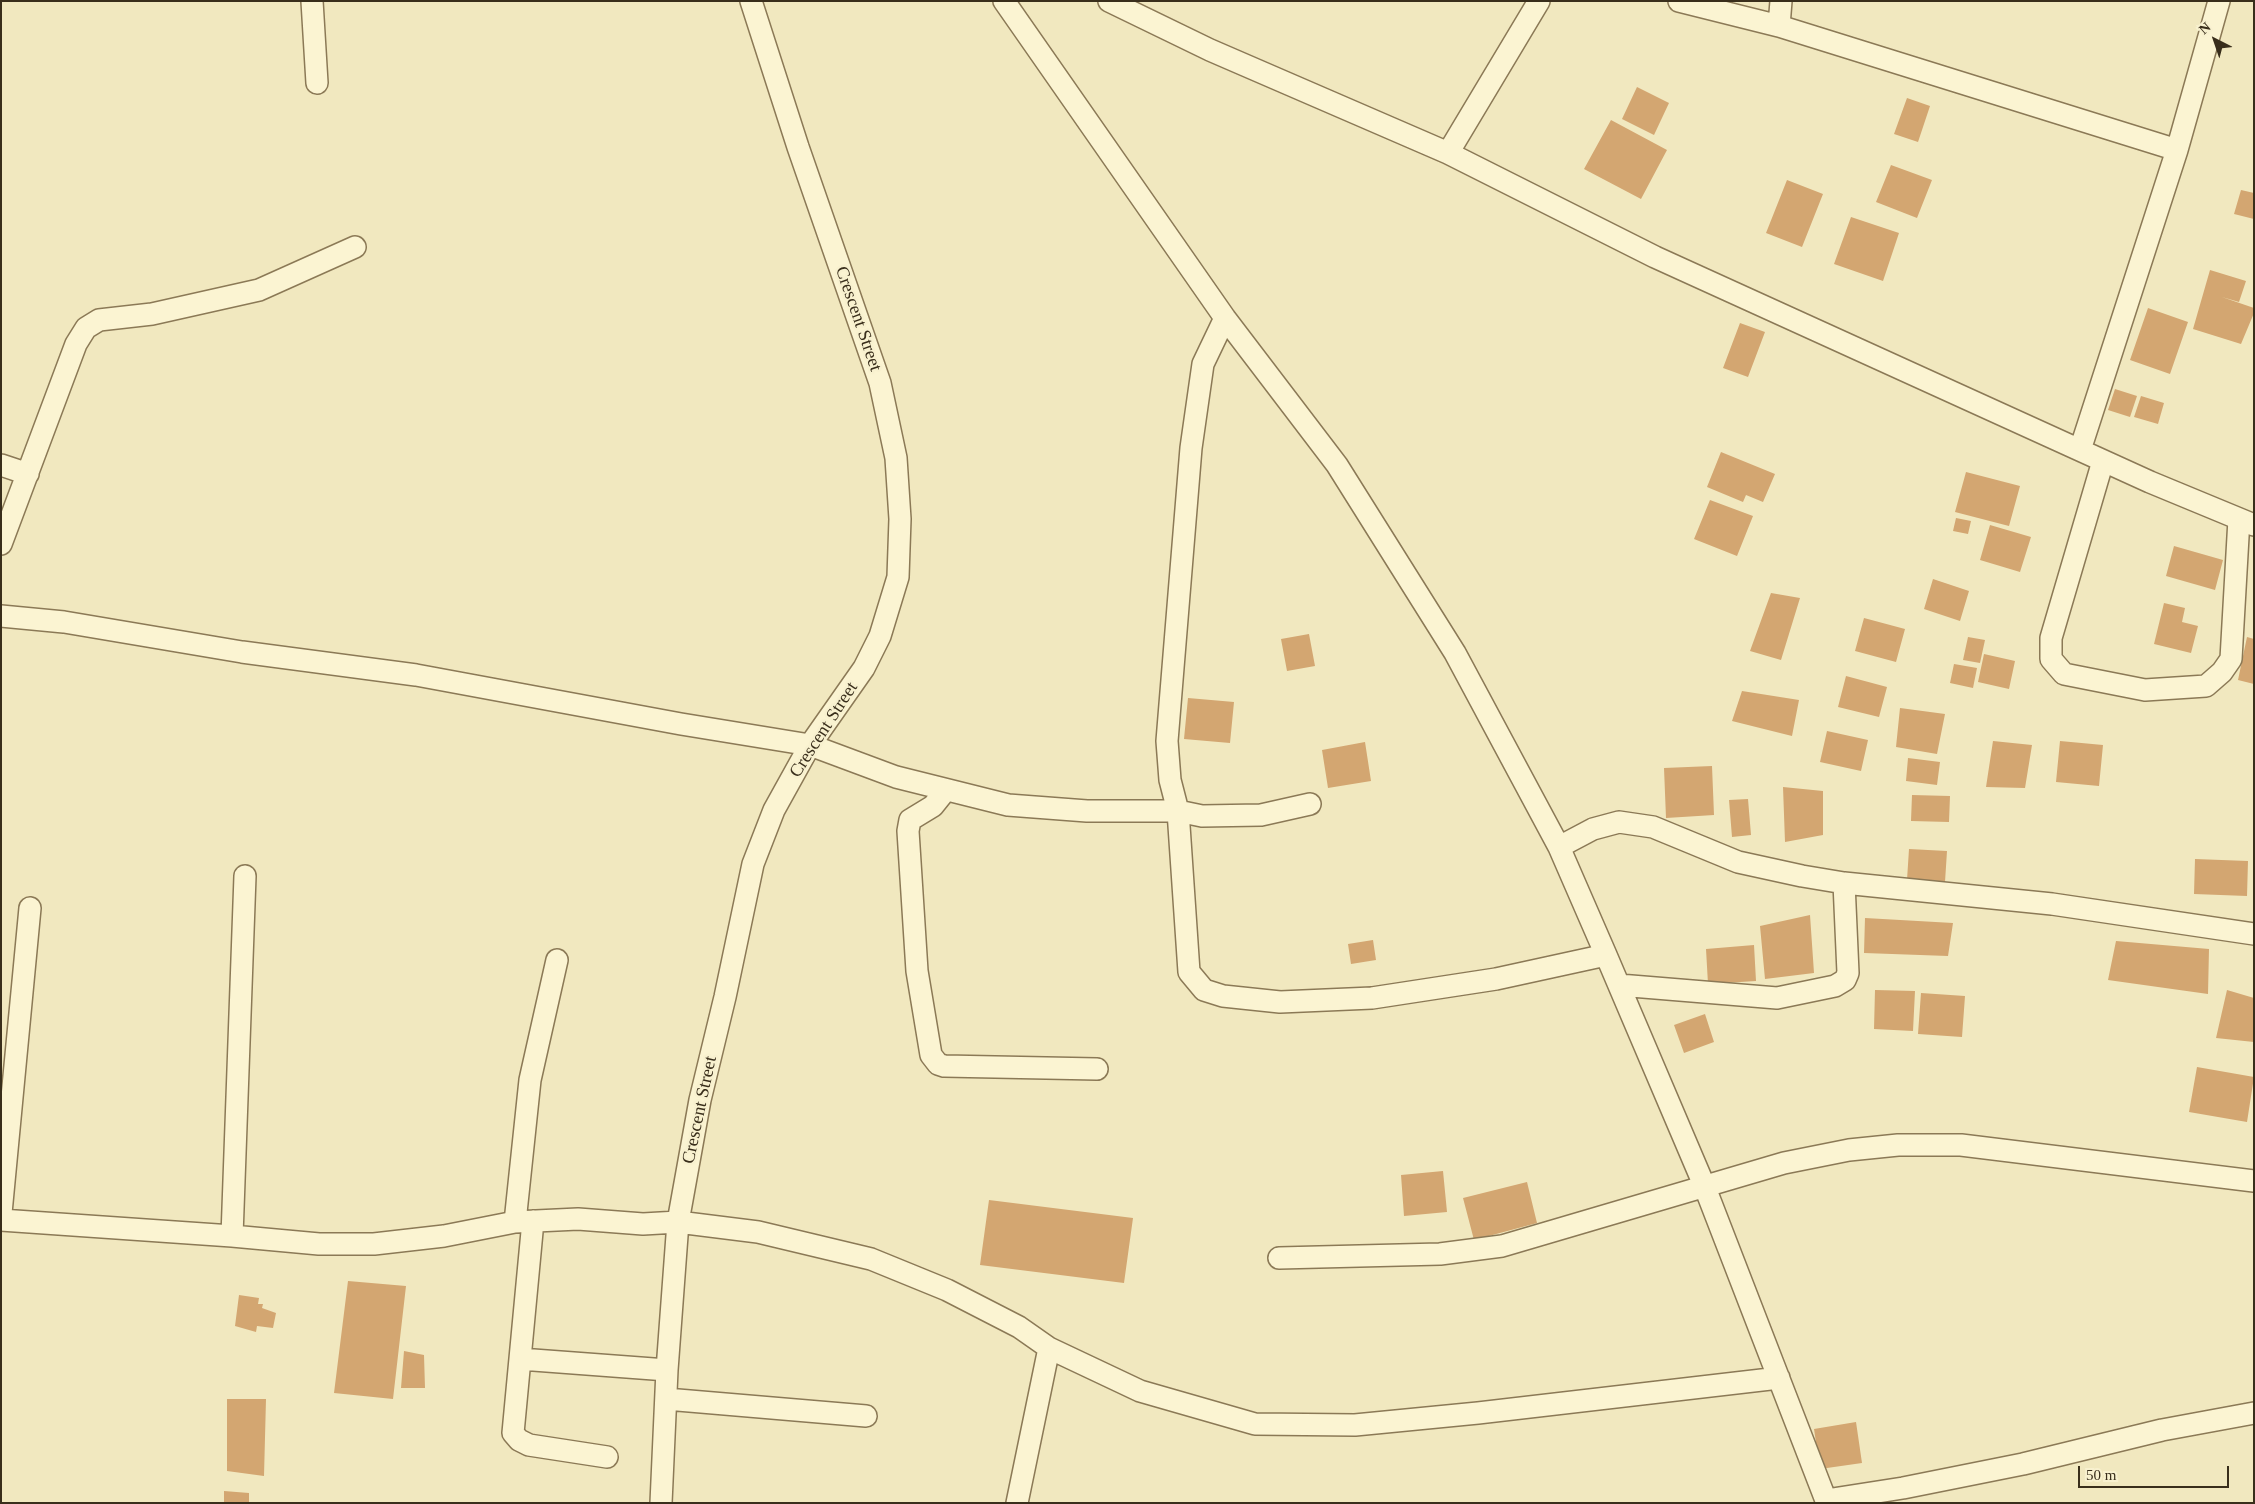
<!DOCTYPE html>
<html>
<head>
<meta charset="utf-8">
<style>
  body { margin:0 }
  #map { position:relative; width:2255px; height:1504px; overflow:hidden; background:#f1e8bf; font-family:Georgia,serif }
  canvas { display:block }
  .frame { position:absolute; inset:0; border:2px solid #392e1b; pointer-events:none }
  .north { position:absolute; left:2190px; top:15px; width:50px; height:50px; -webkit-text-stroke:4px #f8f1cf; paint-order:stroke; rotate:319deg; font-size:14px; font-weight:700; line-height:20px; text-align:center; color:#392e1b }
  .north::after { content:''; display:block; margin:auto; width:18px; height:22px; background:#392e1b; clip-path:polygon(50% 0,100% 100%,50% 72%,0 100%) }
  .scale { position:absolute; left:2078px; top:1466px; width:151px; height:22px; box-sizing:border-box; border:2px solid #392e1b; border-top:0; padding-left:6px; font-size:15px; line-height:18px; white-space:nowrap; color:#392e1b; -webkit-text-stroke:4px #f8f1cf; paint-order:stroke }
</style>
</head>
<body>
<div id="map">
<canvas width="2255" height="1504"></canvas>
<div class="frame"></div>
<div class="north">N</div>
<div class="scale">50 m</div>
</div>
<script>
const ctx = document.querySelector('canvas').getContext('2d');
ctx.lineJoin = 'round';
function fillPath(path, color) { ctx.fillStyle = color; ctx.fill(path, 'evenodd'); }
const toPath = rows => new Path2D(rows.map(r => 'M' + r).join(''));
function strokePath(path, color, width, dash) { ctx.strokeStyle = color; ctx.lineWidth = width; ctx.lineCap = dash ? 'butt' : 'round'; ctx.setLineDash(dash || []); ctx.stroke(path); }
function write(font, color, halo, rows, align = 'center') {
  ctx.font = font + ' Georgia,serif'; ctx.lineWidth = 5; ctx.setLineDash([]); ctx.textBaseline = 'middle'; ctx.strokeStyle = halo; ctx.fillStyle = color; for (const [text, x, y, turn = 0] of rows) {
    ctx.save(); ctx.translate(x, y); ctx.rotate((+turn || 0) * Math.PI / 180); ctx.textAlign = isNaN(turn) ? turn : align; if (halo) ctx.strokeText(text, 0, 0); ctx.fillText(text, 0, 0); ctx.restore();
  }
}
fillPath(toPath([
  [1637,87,1669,103,1654,135,1622,119],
  [1907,98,1930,106,1918,142,1894,134],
  [1611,120,1667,150,1641,199,1584,169],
  [1891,165,1932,180,1917,218,1876,202],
  [1787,180,1823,194,1802,247,1766,233],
  [2241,190,2254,193,2254,219,2234,214],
  [1851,217,1899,233,1883,281,1834,264],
  [2210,270,2246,281,2239,302,2222,297,2254,308,2254,313,2241,344,2193,329],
  [2148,308,2188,322,2170,374,2130,360],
  [1740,323,1765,332,1748,377,1723,368],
  [2115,389,2137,396,2130,417,2108,410],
  [2141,396,2164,403,2158,424,2134,417],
  [1721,452,1775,474,1763,502,1746,495,1743,502,1707,487],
  [1966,472,2020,486,2009,526,1955,512],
  [1710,500,1753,516,1737,556,1694,539],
  [1956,518,1971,521,1968,534,1953,531],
  [1990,525,2031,537,2020,572,1980,560],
  [2174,546,2223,560,2215,590,2166,576],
  [1933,579,1969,591,1960,621,1924,609],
  [1771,593,1800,598,1781,660,1750,651],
  [2164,603,2185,608,2182,622,2198,626,2191,653,2154,644],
  [1864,618,1905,629,1896,662,1855,651],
  [1309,634,1315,666,1287,671,1281,639],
  [1968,637,1985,640,1980,663,1963,660],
  [2247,637,2254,639,2254,684,2238,680],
  [1984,654,2015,661,2009,689,1978,682],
  [1954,664,1977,668,1973,688,1950,683],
  [1846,676,1887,687,1879,717,1838,707],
  [1742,691,1799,700,1792,736,1732,721],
  [1188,698,1234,702,1230,743,1184,739],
  [1900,708,1945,714,1937,754,1896,747],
  [1827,731,1868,740,1861,771,1820,762],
  [1993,741,2032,745,2025,788,1986,787],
  [2060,741,2103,745,2099,786,2056,782],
  [1365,742,1371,781,1328,788,1322,750],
  [1908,758,1940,762,1937,785,1906,781],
  [1712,766,1714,815,1666,818,1664,768],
  [1783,787,1823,791,1823,835,1785,842],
  [1912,795,1950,796,1949,822,1911,821],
  [1748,799,1751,835,1732,837,1729,800],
  [1909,849,1947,851,1945,882,1907,880],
  [2195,859,2248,861,2247,896,2194,894],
  [1810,915,1814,973,1765,979,1760,926],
  [1865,918,1953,923,1948,956,1864,953],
  [1373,940,1376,960,1351,964,1348,944],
  [2116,941,2209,949,2208,994,2108,980],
  [1754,945,1756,981,1708,984,1706,949],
  [1875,990,1915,991,1913,1031,1874,1029],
  [2227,990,2254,998,2254,1042,2216,1038],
  [1921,993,1965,996,1962,1037,1918,1034],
  [1705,1014,1714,1042,1684,1053,1674,1025],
  [2197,1067,2254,1077,2247,1122,2189,1112],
  [1443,1171,1447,1212,1404,1216,1401,1175],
  [1527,1182,1537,1223,1474,1240,1463,1198],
  [989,1200,1133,1218,1124,1283,980,1265],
  [348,1281,406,1286,393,1399,334,1393],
  [239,1295,259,1298,258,1304,263,1304,262,1308,276,1313,273,1328,257,1326,256,1332,235,1326],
  [404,1351,424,1355,425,1388,401,1388],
  [227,1399,266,1399,264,1476,227,1471],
  [1856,1422,1862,1463,1820,1469,1814,1429],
  [224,1491,249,1493,249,1503,224,1503]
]), '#d3a671');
const minor = toPath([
  [312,1,317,83],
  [1004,1,1225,318,1337,465,1455,653,1559,847,1606,955,1704,1185,1827,1503],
  [1109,1,1210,50,1448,153,1655,257,2150,482,2254,525],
  [1679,1,1779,26,2177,150],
  [1779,26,1781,1],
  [1448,153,1539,1],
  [1225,318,1203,364,1191,448,1167,741,1170,780,1178,811,1189,972,1204,990,1223,996,1280,1002,1372,998,1496,979,1606,955],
  [2080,450,2177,150,2219,1],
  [2103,461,2051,638,2051,659,2064,674,2145,690,2206,686,2222,672,2231,659,2239,519],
  [1,465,28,474],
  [1,544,76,344,86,328,99,320,152,314,259,290,355,247],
  [1,616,64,622,242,652,416,675,681,724,810,745,896,777,1008,805,1087,811,1178,811,1202,816,1261,815,1310,804],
  [945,791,933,806,910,820,908,831,917,971,931,1055,938,1064,944,1066,1097,1069],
  [1559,847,1593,829,1619,822,1653,827,1738,862,1802,876,1844,883,2052,904,2254,934],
  [1619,985,1777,998,1835,986,1845,980,1848,973,1844,883],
  [1,1213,30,908],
  [1,1220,232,1236,319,1244,374,1244,444,1236,515,1222,578,1219,643,1224,678,1222,758,1232,871,1259,947,1290,1019,1327,1049,1348,1140,1391,1255,1424,1355,1425,1478,1413,1779,1378],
  [533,1221,513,1433,519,1440,529,1445,607,1457],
  [515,1222,530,1080,557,960],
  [232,1236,245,876],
  [1279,1258,1440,1254,1502,1246,1784,1163,1849,1150,1898,1145,1961,1145,2254,1181],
  [520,1359,667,1370],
  [666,1399,866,1416],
  [1826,1500,1903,1488,2023,1464,2162,1430,2254,1413],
  [661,1503,667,1370,678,1222,700,1100,725,997,753,864,774,810,810,745,864,668,880,636,898,577,900,519,896,458,880,383,798,147,751,1],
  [1017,1503,1049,1348]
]);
strokePath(minor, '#8b7956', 24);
strokePath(minor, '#fbf4d2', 21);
write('18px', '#392e1b', '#f8f1cf', [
  ["Crescent Street",858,319,71],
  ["Crescent Street",824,730,-57],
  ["Crescent Street",700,1110,-78]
]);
</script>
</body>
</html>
